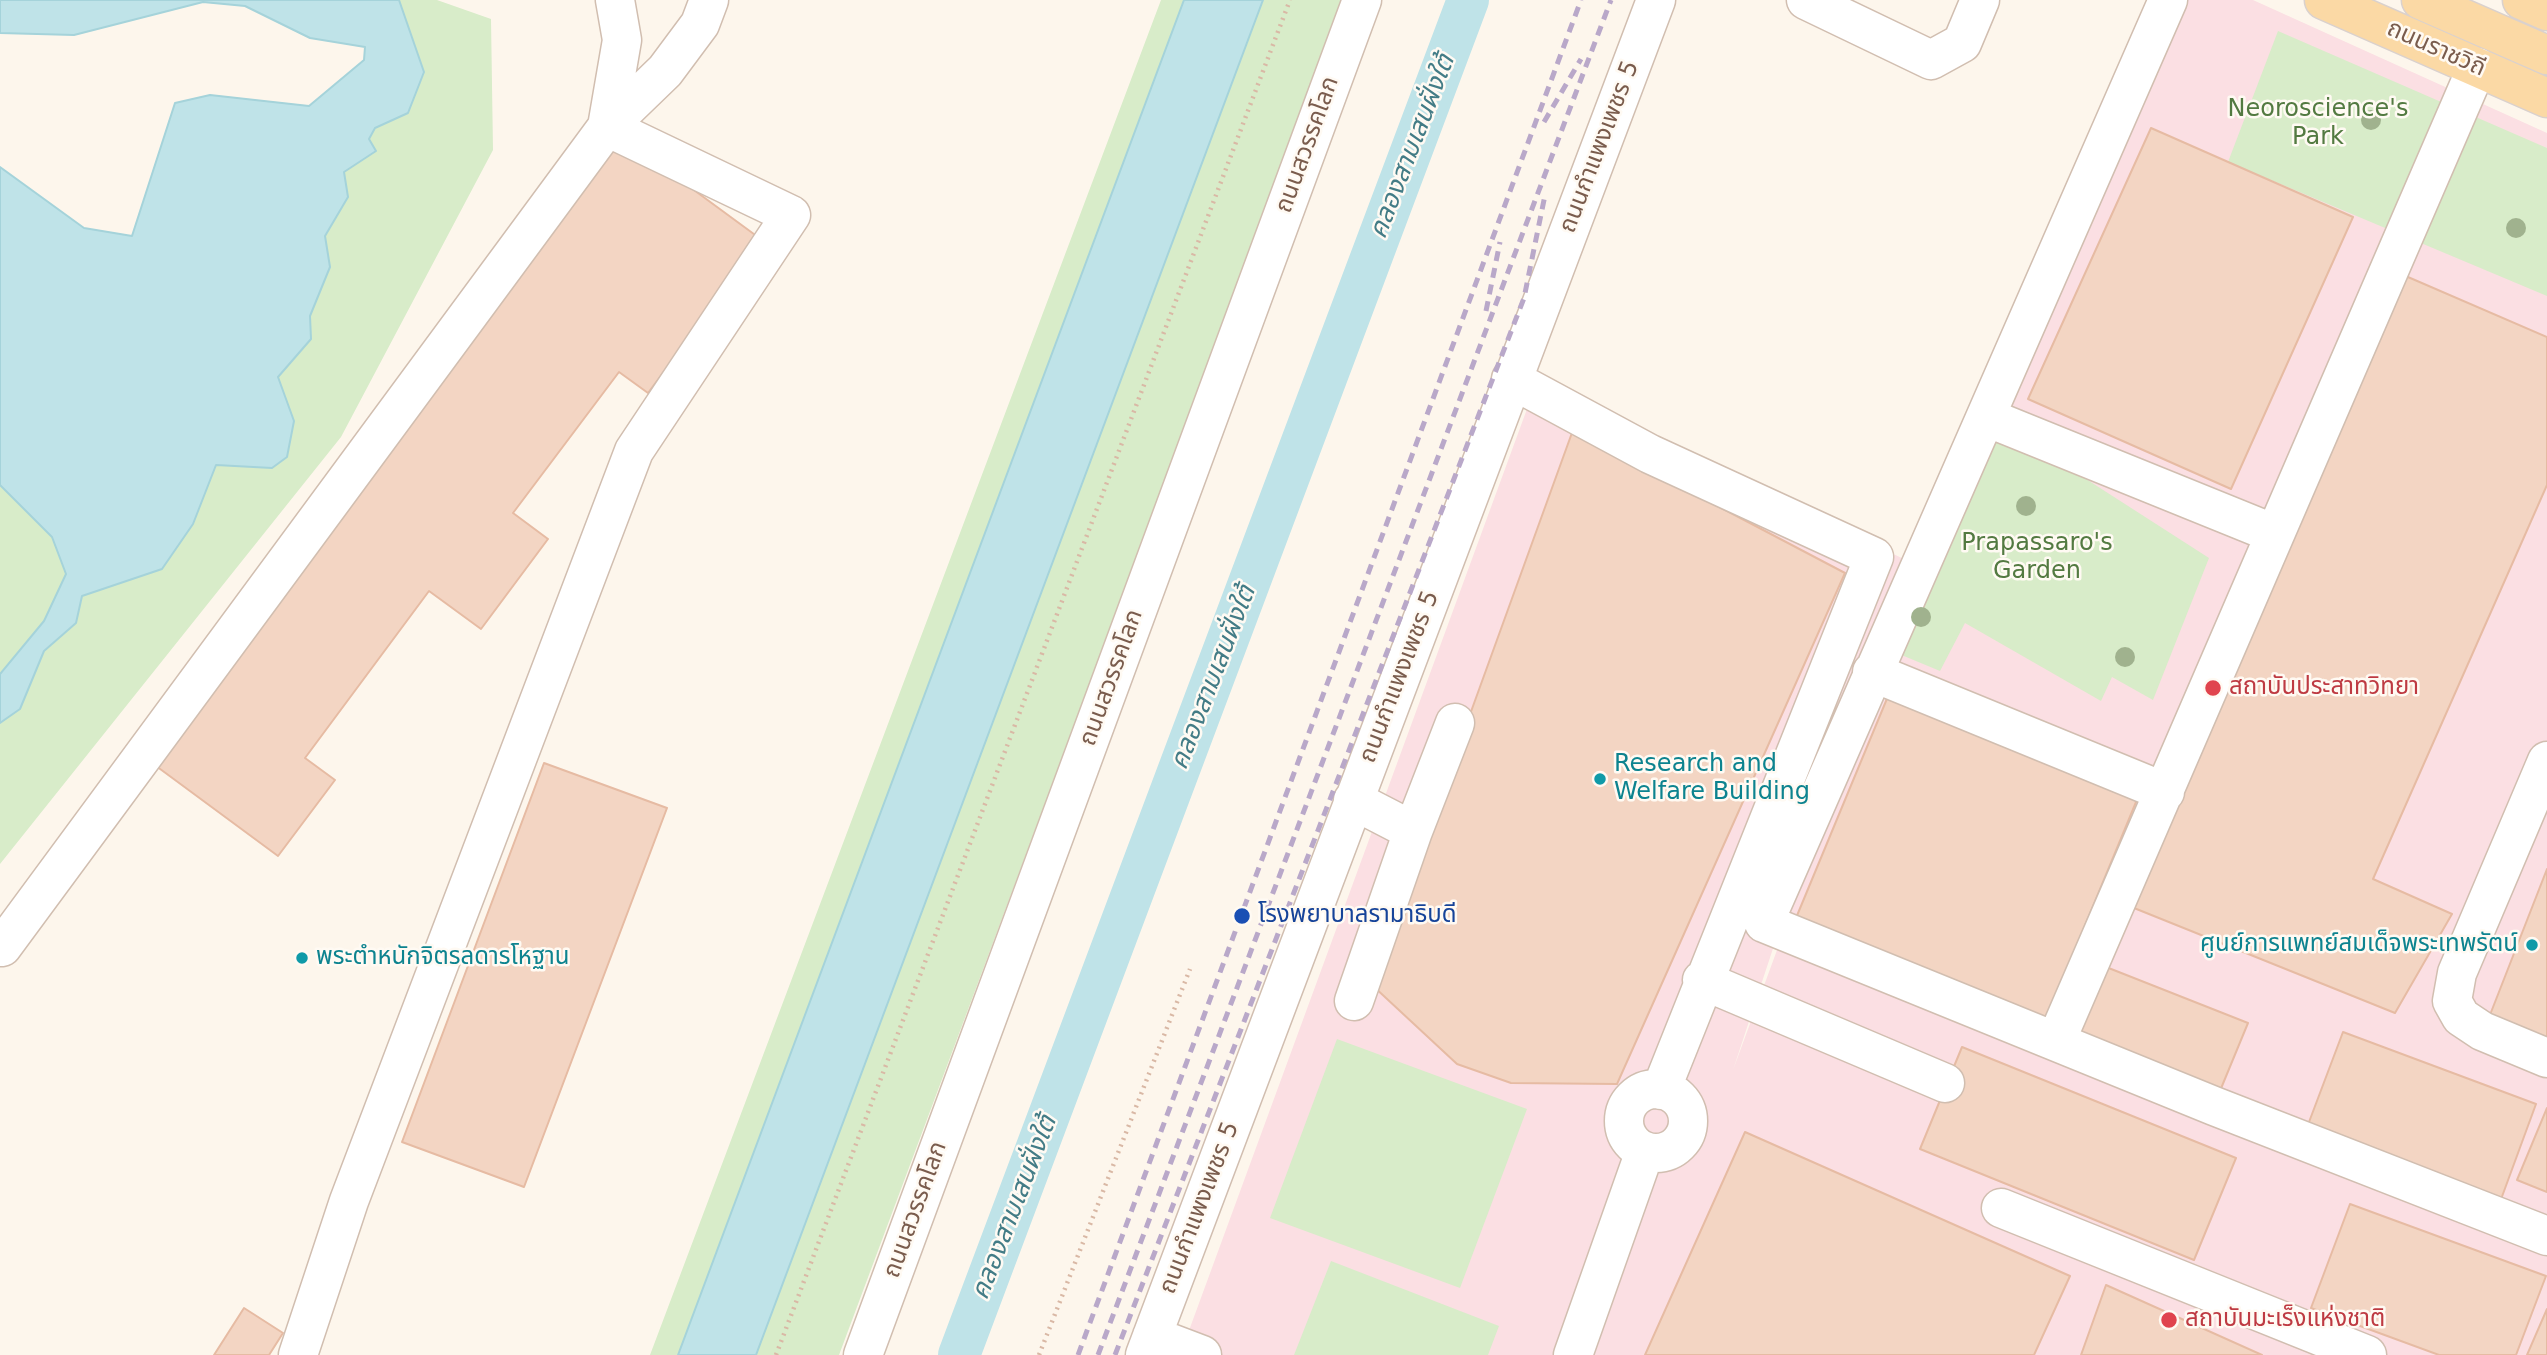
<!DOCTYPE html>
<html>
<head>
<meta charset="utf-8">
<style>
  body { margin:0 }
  canvas { display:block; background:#fdf6ec }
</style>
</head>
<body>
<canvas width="2547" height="1355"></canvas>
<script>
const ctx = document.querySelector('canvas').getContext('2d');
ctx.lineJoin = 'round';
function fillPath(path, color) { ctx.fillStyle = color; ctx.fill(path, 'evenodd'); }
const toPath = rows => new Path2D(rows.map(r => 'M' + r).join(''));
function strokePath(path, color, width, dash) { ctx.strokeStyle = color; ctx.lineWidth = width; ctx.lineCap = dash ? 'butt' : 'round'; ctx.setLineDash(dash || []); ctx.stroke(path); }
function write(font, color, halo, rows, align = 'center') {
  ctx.font = font + ' "DejaVu Sans","Noto Sans Thai",sans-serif'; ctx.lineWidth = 5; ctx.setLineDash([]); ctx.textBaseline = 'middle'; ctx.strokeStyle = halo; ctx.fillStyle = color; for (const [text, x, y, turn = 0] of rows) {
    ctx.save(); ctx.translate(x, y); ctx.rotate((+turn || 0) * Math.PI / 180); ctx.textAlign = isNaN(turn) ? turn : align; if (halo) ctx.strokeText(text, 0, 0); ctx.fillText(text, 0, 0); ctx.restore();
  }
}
fillPath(toPath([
  [2176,0,2253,0,2547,133,2547,1355,1180,1355,1538,379,1924,569],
  [1865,721,1791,912,1733,1070,1785,912]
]), '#fbdfe3');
fillPath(toPath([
  [399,0,437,0,491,19,493,150,341,437,0,864,0,723,20,709,44,651,76,623,82,596,162,569,193,524,216,465,272,468,293,421,278,377,311,339,310,316,330,267,325,236,348,197,344,172,376,151,369,139,375,128,408,113,424,73],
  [1161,0,1184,0,730,1219,678,1355,650,1355],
  [1263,0,1345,0,839,1355,756,1355],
  [2278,31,2547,148,2547,296,2228,162],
  [2002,425,2209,558,2153,700,2112,677,2101,701,1965,623,1940,671,1875,644],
  [0,485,52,537,66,574,44,621,0,674],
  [1337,1039,1527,1109,1460,1288,1270,1218],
  [1331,1261,1499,1326,1488,1355,1294,1355]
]), '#d8ecc9');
const water = toPath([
  [0,0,399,0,424,72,408,113,375,128,369,139,376,151,344,172,348,197,325,236,330,267,310,316,311,339,278,377,294,421,287,457,272,468,216,465,193,524,162,569,82,596,76,623,44,651,20,709,0,723,0,674,44,621,66,574,52,537,0,485,0,167,84,228,132,236,175,103,210,95,309,106,364,60,365,47,310,38,245,6,203,2,74,35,0,33,0,0],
  [1184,0,1263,0,756,1355,678,1355,1184,0]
]);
fillPath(water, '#bfe3e8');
strokePath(water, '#a5d3da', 2);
strokePath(toPath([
  [959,1355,1468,0]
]), '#bfe3e8', 42);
const building = toPath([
  [2151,128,2353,217,2231,489,2028,399,2151,128],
  [619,135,762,240,648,393,619,372,513,513,548,539,481,629,429,591,305,758,335,780,278,856,152,763,619,135],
  [2401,274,2547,337,2547,485,2373,879,2452,914,2395,1013,2129,906,2401,274],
  [1573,430,1845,573,1617,1084,1511,1083,1457,1064,1372,985,1573,430],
  [1891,689,2141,790,2046,1020,1796,918,1891,689],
  [544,763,667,808,524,1187,402,1142,544,763],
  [2547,869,2547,1043,2488,1020,2547,869],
  [2101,965,2248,1023,2215,1103,2069,1045,2101,965],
  [2343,1032,2536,1104,2500,1202,2306,1130,2343,1032],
  [1962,1047,2236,1158,2194,1260,1920,1149,1962,1047],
  [2547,1108,2547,1192,2517,1180,2547,1108],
  [1745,1132,2070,1276,2034,1355,1645,1355,1745,1132],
  [2350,1204,2546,1276,2516,1355,2439,1355,2311,1308,2350,1204],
  [2106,1285,2262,1355,2081,1355,2106,1285],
  [244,1308,283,1333,269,1355,214,1355,244,1308],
  [2547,1309,2547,1355,2527,1355,2547,1309]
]);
fillPath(building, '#f3d5c3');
strokePath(building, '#e6bba3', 2);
const minor = toPath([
  [1806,0,1931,60,1962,43,1980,0],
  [2168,0,1764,923,2214,1106,2547,1236],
  [607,127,622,40,615,0],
  [1511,379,1650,454,1874,557,1661,1090],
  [1986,417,2275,534],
  [1872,672,2165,792],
  [2547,761,2457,973,2452,1001,2461,1017,2482,1031,2547,1058],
  [1353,800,1413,831,1455,723],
  [2,947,607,127,665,71,700,24,709,0],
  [1702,980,1945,1083],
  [1354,1001,1413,831],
  [2056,1041,2477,67],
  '1624 1121a32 32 0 1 1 64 0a32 32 0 1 1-64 0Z',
  [2001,1208,2367,1355],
  [1152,1336,1202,1355],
  [298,1355,349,1201,634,451,791,215,607,127],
  [863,1355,1362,0],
  [1145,1355,1656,0],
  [1573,1355,1645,1151]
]);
const major = toPath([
  [2324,0,2547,98],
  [2421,0,2547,55],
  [2522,0,2547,11]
]);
strokePath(minor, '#d1beb0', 41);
strokePath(major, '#dad1cd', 41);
strokePath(toPath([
  [776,1355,1290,0],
  [1039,1355,1190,969]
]), '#d9b8a5', 4.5, [2, 5]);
strokePath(minor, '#fff', 38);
strokePath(major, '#fbd9a5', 38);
strokePath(toPath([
  [1544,122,1581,59],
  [1486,311,1500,242],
  [1078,1355,1581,0],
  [1098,1355,1611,0],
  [1115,1355,1524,298,1545,195]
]), '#b9a8c9', 5, [10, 7]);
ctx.fillStyle = '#a0b28e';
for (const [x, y] of [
  [2371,120],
  [2516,228],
  [2026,506],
  [1921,617],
  [2125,657]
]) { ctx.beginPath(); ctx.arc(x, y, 10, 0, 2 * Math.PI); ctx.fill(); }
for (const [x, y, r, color] of [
  [2213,688,9,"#e0444e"],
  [1600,779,7,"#0f9aa8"],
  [1242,916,9,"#1a4fb4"],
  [2532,945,7,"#0f9aa8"],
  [302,958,7,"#0f9aa8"],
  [2169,1320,9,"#e0444e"]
]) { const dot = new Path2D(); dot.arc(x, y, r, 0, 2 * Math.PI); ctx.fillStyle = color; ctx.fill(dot); strokePath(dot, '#fffaf3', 2.5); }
write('24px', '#7a5c4d', '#fffaf3', [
  ["ถนนราชวิถี",2436,49,24],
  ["ถนนสวรรคโลก",1308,145,-70],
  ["ถนนกำแพงเพชร 5",1600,147,-69],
  ["ถนนกำแพงเพชร 5",1400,677,-69],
  ["ถนนสวรรคโลก",1112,678,-70],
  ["ถนนกำแพงเพชร 5",1200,1208,-69],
  ["ถนนสวรรคโลก",916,1210,-70]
]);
write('24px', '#537a41', '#fffaf3', [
  ["Neoroscience's",2318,110],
  ["Park",2318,138],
  ["Prapassaro's",2037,544],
  ["Garden",2037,572]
]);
write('24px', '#be3a42', '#fffaf3', [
  ["สถาบันประสาทวิทยา",2229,688],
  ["สถาบันมะเร็งแห่งชาติ",2185,1320]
], 'left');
write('24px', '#0d838f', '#fffaf3', [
  ["Research and",1614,765],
  ["Welfare Building",1614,793],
  ["ศูนย์การแพทย์สมเด็จพระเทพรัตน์",2518,945,"right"],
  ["พระตำหนักจิตรลดารโหฐาน",316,958]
], 'left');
write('24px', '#164399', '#fffaf3', [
  ["โรงพยาบาลรามาธิบดี",1258,916]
], 'left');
write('italic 26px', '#437c86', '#fffaf3', [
  ["คลองสามเสนฝั่งใต้",1413,147,-69],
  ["คลองสามเสนฝั่งใต้",1214,678,-69],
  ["คลองสามเสนฝั่งใต้",1015,1208,-69]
]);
</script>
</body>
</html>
